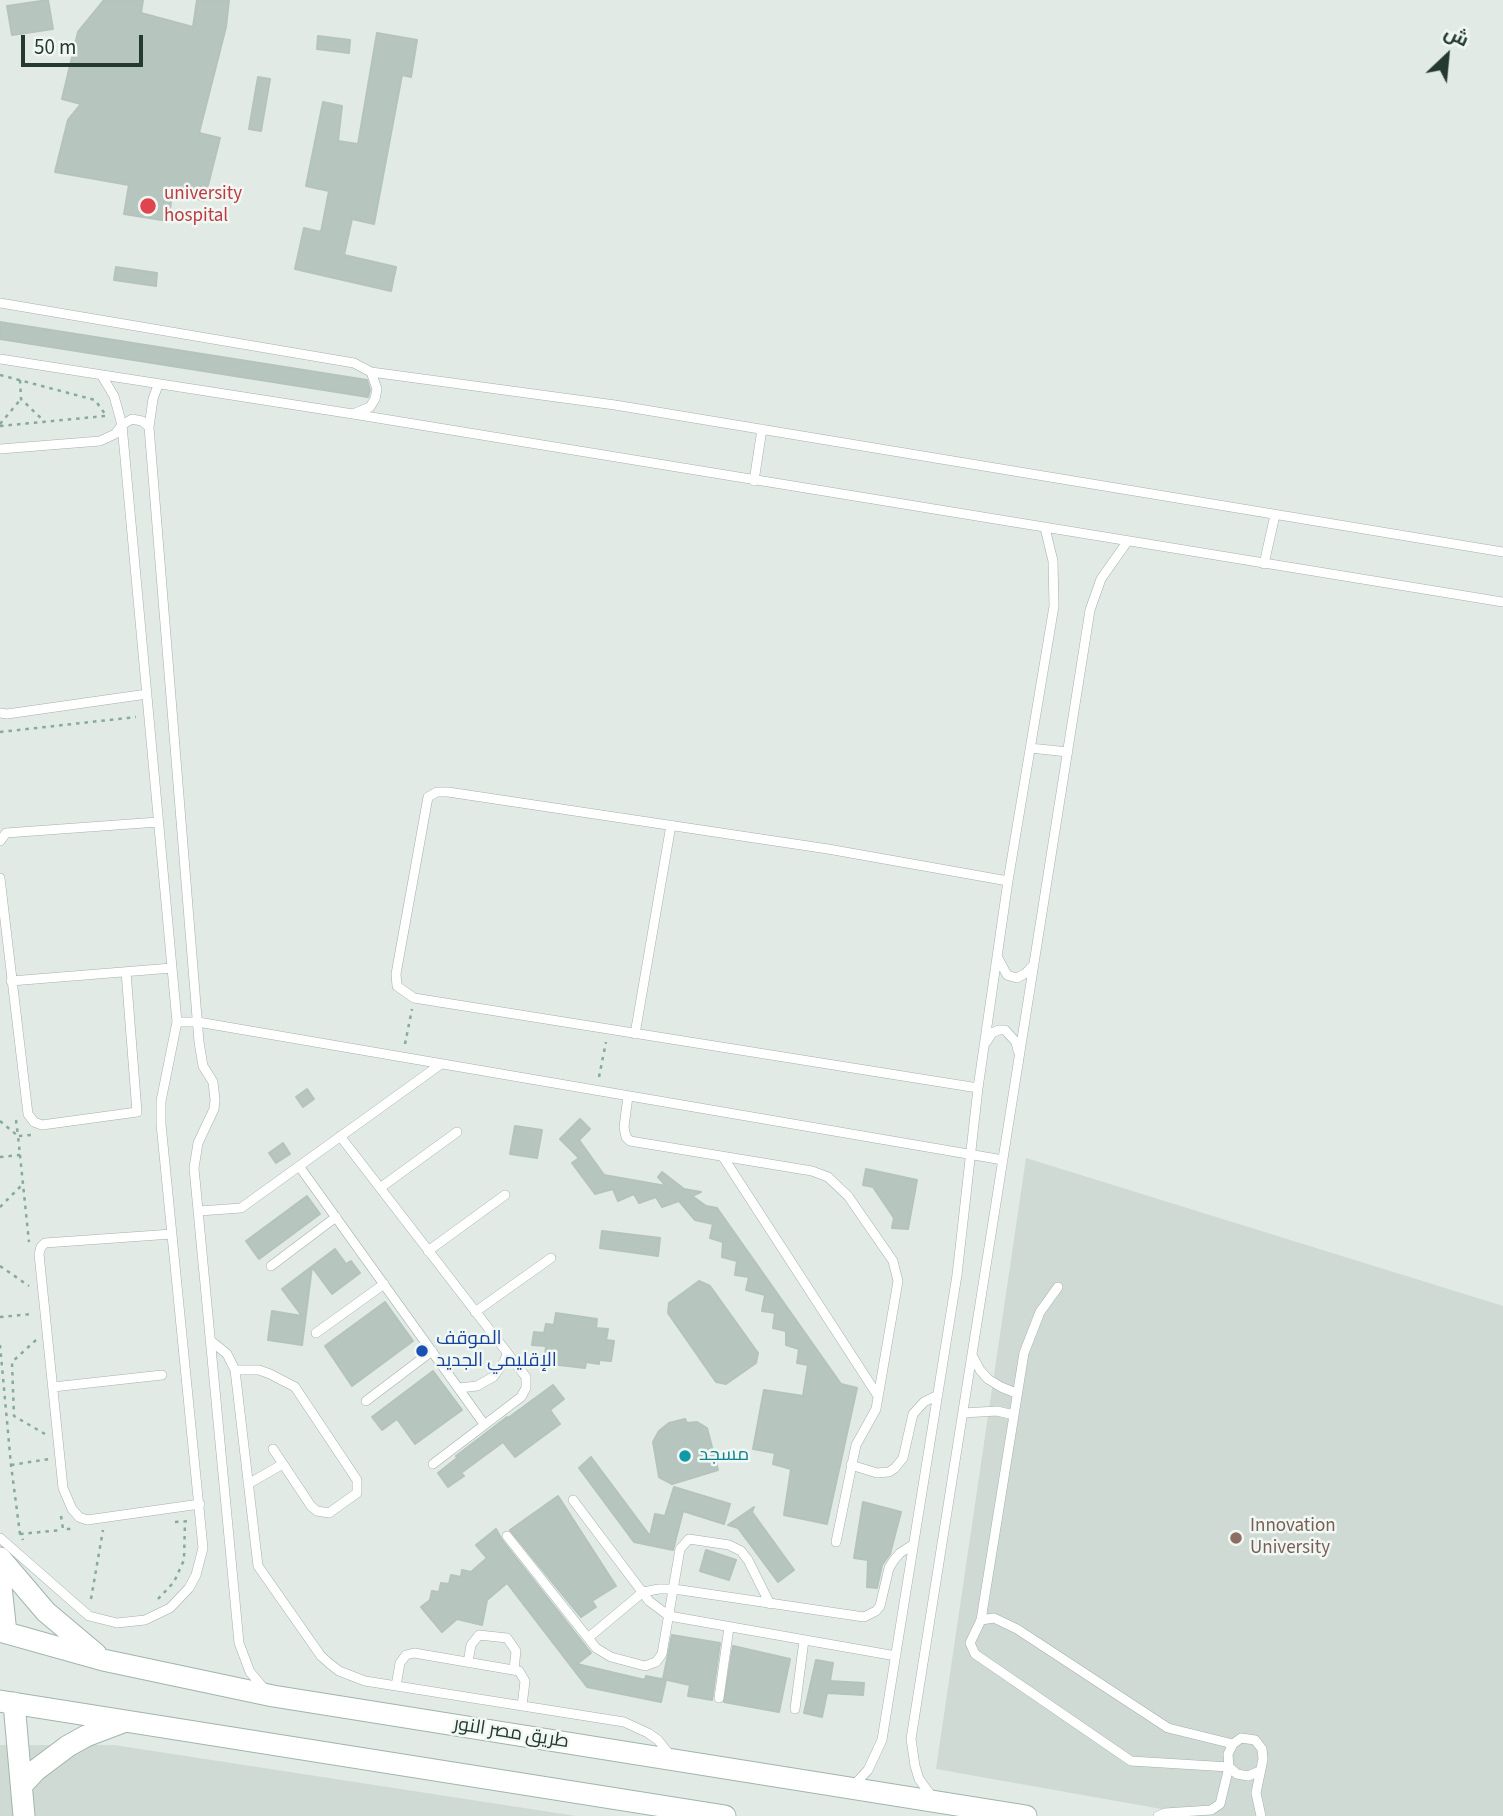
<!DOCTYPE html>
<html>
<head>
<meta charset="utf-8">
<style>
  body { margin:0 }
  #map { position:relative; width:1503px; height:1816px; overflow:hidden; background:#e1eae5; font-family:"Source Sans 3",Cairo,sans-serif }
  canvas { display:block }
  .north { position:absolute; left:1412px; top:21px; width:70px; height:70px; -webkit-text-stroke:5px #f1f7f3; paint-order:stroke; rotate:26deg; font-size:19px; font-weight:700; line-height:28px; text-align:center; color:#233931 }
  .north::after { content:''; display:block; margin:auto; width:24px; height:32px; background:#233931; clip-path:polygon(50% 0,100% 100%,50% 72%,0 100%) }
  .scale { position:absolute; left:21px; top:35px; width:122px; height:32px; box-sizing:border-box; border:4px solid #233931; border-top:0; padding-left:9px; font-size:21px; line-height:24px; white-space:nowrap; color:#233931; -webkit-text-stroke:5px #f1f7f3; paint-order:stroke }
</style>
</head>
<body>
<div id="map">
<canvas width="1503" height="1816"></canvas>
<div class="north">ش</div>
<div class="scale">50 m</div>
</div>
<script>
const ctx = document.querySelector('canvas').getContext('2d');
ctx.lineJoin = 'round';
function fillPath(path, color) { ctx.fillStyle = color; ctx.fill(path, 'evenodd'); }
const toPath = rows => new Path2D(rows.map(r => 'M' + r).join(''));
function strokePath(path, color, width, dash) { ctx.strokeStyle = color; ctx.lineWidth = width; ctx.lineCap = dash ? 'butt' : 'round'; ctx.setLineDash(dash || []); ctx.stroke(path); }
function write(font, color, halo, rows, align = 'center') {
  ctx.font = font + ' "Source Sans 3",Cairo,sans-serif'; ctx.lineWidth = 5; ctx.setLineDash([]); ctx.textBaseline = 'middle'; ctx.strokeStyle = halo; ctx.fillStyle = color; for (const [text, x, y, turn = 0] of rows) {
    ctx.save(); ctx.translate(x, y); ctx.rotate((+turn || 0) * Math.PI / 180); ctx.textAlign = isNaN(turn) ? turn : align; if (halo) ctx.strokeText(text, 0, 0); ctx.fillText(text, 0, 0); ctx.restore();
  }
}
fillPath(toPath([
  [1026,1158,1503,1306,1503,1816,1201,1816,936,1769],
  [0,1745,114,1745,576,1816,0,1816]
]), '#cfdad4');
const building = toPath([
  [48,0,53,29,12,35,7,6,48,0],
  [104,0,143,0,141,13,193,27,197,0,229,0,226,27,199,133,220,138,204,201,173,190,168,221,124,214,129,185,55,172,68,120,81,104,62,99,78,32,104,0],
  [377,33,417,40,411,77,402,75,374,224,352,219,344,255,396,267,391,291,295,269,304,228,321,232,329,191,306,186,323,102,342,106,338,141,358,144,377,33],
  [318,36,350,40,349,53,317,49,318,36],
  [258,77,270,79,261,131,249,129,258,77],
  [116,267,157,273,156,286,114,280,116,267],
  [0,322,367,380,370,390,368,397,0,339,0,322],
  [307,1089,314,1099,303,1107,296,1097,307,1089],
  [580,1119,590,1129,579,1140,604,1175,666,1186,658,1177,662,1172,684,1189,701,1192,692,1196,706,1206,717,1208,841,1384,857,1388,827,1524,784,1515,791,1469,773,1464,775,1453,753,1449,764,1390,803,1396,808,1365,797,1363,799,1349,786,1345,786,1331,773,1328,775,1313,762,1311,765,1295,746,1290,749,1277,735,1275,737,1261,722,1257,723,1242,710,1238,713,1224,695,1220,679,1201,662,1207,656,1197,639,1203,634,1194,618,1201,613,1189,595,1194,572,1163,579,1158,560,1139,580,1119],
  [515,1126,542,1130,537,1158,510,1154,515,1126],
  [283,1143,290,1154,276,1163,269,1153,283,1143],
  [866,1169,917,1180,908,1229,892,1228,894,1218,873,1187,863,1185,866,1169],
  [307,1196,320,1214,259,1259,246,1241,307,1196],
  [602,1231,660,1238,658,1256,600,1248,602,1231],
  [335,1249,346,1264,351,1261,360,1273,332,1294,312,1267,302,1345,268,1340,272,1311,302,1316,282,1289,335,1249],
  [699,1281,710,1286,758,1353,756,1363,726,1384,716,1382,668,1313,669,1303,699,1281],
  [385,1302,413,1341,352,1386,325,1346,385,1302],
  [556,1313,597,1319,596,1328,608,1329,606,1340,614,1341,611,1361,599,1360,599,1364,586,1362,585,1368,550,1364,551,1358,545,1357,546,1346,532,1345,534,1332,544,1333,546,1324,554,1325,556,1313],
  [433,1371,462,1410,415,1444,397,1419,382,1430,372,1417,433,1371],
  [553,1385,564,1399,550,1410,560,1424,515,1457,503,1442,461,1473,464,1476,448,1487,438,1473,457,1458,456,1456,507,1417,508,1418,553,1385],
  [685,1419,687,1423,697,1422,707,1428,718,1470,672,1484,659,1477,653,1442,659,1431,669,1423,685,1419],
  [591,1457,650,1536,655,1514,665,1516,674,1487,730,1504,724,1524,683,1511,673,1550,634,1542,579,1468,591,1457],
  [558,1496,616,1586,592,1601,596,1607,581,1617,510,1530,558,1496],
  [863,1502,901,1512,890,1554,882,1565,877,1588,867,1587,868,1560,854,1558,863,1502],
  [754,1507,752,1512,794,1570,778,1582,738,1528,728,1525,754,1507],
  [496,1529,502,1540,591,1653,577,1664,645,1680,646,1676,666,1680,661,1702,587,1687,507,1583,487,1600,482,1625,457,1619,442,1632,421,1607,430,1600,432,1591,439,1592,441,1583,449,1584,451,1575,461,1577,462,1570,471,1572,487,1558,476,1545,496,1529],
  [706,1550,736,1560,729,1580,700,1571,706,1550],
  [672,1635,720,1643,712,1700,688,1696,690,1685,663,1679,672,1635],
  [733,1646,790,1659,779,1712,724,1702,733,1646],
  [816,1660,833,1663,830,1681,864,1683,863,1695,827,1693,822,1717,804,1713,816,1660]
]);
fillPath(building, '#b6c5be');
strokePath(building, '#b4c3bb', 2);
const lane = toPath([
  [0,303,354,363,371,372,377,389,375,399,370,407,353,414,0,359],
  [371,372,615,405,1503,552],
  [158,385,153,399,149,427,199,1042,203,1066,213,1082,215,1100,214,1109,198,1143,194,1168,239,1643,250,1672,266,1691],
  [353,414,1503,602],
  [0,449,100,441,115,434,122,425,132,419,142,421,149,427],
  [754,481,762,429],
  [1264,564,1275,515],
  [0,713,7,714,147,694],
  [1030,748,1068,752],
  [0,841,6,833,158,822],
  [0,878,28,1114,34,1122,42,1125,137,1112,126,972],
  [998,958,1007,975,1013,977,1017,978,1026,973,1034,964],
  [11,981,172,968],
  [177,1022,198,1022,1003,1160],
  [635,1034,671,825],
  [987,1041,992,1033,999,1030,1005,1030,1016,1042,1018,1051],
  [978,1088,414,998,397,986,396,974,428,797,437,792,448,792,828,849,1008,881],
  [628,1096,624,1127,626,1137,630,1141,812,1171,828,1177,848,1196,893,1261,898,1281,876,1409,856,1445,836,1542],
  [340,1136,526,1377,526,1388,521,1397,433,1464],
  [723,1157,878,1396],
  [299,1166,484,1424],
  [380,1188,457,1132],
  [199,1211,241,1208,441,1064],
  [172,1234,45,1243,41,1247,39,1254,63,1488,72,1509,79,1517,87,1520,200,1504],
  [428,1251,505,1195],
  [271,1266,336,1217],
  [475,1312,551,1258],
  [316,1333,384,1284],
  [211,1341,227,1354,235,1370,258,1566,321,1656,330,1664,339,1671,365,1681,624,1722,648,1733,658,1740,670,1755],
  [972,1355,980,1370,988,1379,1001,1387,1016,1393],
  [235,1370,259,1370,270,1374,295,1387,357,1480,357,1493,329,1513,317,1511,311,1506,273,1449],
  [53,1387,162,1375],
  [459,1388,477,1386,493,1377,504,1362,507,1354],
  [366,1401,432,1351],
  [963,1413,997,1411,1014,1415],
  [851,1465,877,1473,889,1472,895,1468,903,1458,913,1414,924,1402,938,1395],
  [248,1484,283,1464],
  [573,1500,649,1601,669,1616,896,1656],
  [507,1536,596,1648,611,1657,645,1666,656,1662,662,1654,680,1549,689,1539,729,1545,741,1551,748,1560,770,1604],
  [0,1538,89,1616,117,1623,145,1620,170,1608,189,1588,196,1575,203,1548,161,1124,161,1101,177,1022,122,425,114,396,102,376],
  [981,1620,1024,1353,1040,1312,1058,1287],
  [588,1638,643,1592,659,1589,674,1589,864,1617,876,1611,880,1606,889,1568,894,1560,900,1553,914,1544],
  [468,1662,471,1645,479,1635,507,1638,516,1651,514,1669],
  [396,1686,400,1663,406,1655,414,1653,519,1671,525,1681,522,1706],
  [719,1698,729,1627],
  [795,1709,804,1640],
  [1233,1744,1168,1728,1017,1629,994,1618,981,1620,970,1643,975,1654,1131,1761,1229,1767,1237,1774,1248,1776,1260,1771],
  [853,1786,868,1770,882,1740,957,1275,978,1088,1008,881,1054,606,1053,561,1045,528],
  [932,1797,919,1779,915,1766,911,1739,1090,610,1101,579,1127,542],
  [1158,1816,1165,1813,1211,1810,1220,1804,1229,1767,1228,1754,1233,1744,1241,1738,1255,1740,1262,1749,1263,1759,1256,1793,1261,1816]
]);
const secondary = toPath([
  [0,1558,46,1612,96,1654],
  [0,1577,6,1633],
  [0,1631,103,1660,273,1696,1026,1816],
  [0,1701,725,1816],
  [14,1703,24,1816],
  [22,1785,36,1770,68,1746,86,1736,123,1722]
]);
strokePath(lane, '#a4b1ab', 10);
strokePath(secondary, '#a1b5ac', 23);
strokePath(toPath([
  [0,375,95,400,105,414],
  [20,380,21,399,45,422],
  [0,424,21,399],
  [0,426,105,416],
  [0,732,136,717],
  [405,1044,412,1009],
  [599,1077,606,1042],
  [16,1120,18,1136,31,1135],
  [0,1121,18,1136,29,1242],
  [0,1157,20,1155],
  [0,1207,23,1184],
  [0,1266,29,1286],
  [0,1317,32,1314],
  [36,1340,12,1362,14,1416,45,1434],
  [0,1345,11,1465,20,1534,23,1540],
  [11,1465,49,1459],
  [61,1516,63,1529,74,1529],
  [175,1522,190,1521],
  [20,1534,62,1530],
  [91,1599,103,1530],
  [158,1599,174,1582,184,1560,185,1521]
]), '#84ab9b', 2.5, [3.5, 5]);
strokePath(lane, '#fff', 9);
strokePath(secondary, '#fff', 21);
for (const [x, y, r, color] of [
  [148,206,9,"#e0444e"],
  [422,1351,7,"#1a4fb4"],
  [685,1456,7,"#0f9aa8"],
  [1236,1538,7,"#8d6e63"]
]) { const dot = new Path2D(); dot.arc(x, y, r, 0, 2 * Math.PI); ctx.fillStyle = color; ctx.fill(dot); strokePath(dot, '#f1f7f3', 2.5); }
write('19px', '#be3a42', '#f1f7f3', [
  ["university",164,195],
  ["hospital",164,217]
], 'left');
write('19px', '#164399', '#f1f7f3', [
  ["الموقف",436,1340],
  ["الإقليمي الجديد",436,1362]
], 'left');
write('19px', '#0d838f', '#f1f7f3', [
  ["مسجد",699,1456]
], 'left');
write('19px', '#785e54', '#f1f7f3', [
  ["Innovation",1250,1527],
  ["University",1250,1549]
], 'left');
write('19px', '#233931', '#f1f7f3', [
  ["طريق مصر النور",511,1734,9]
]);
</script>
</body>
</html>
